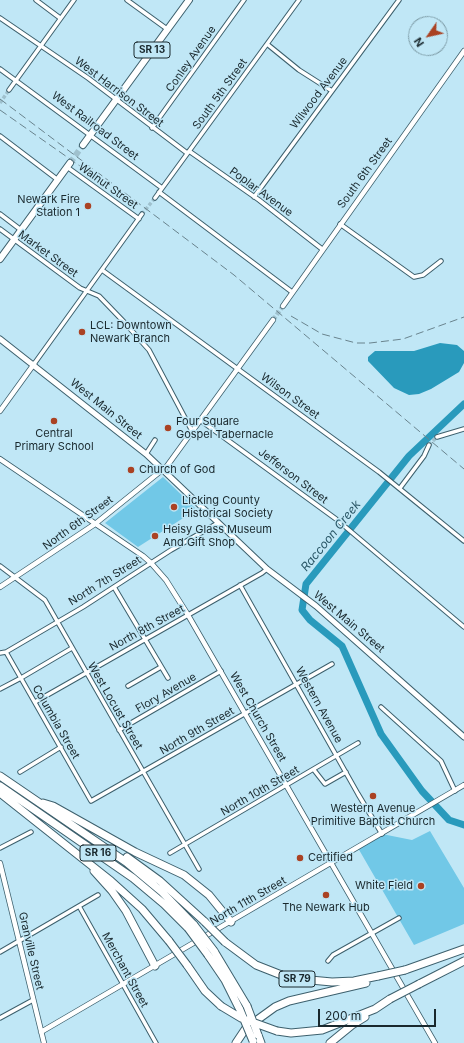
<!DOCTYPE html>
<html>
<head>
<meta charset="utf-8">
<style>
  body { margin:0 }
  #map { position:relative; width:464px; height:1043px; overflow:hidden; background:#c0e7f6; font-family:Inter,sans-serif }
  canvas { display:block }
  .north { position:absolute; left:408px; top:16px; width:40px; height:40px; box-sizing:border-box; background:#c0e7f6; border:1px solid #7d9ba6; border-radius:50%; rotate:236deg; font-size:11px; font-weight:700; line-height:16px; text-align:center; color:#19282d }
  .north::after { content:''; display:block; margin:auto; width:14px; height:18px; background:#aa4223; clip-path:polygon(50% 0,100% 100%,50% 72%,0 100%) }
  .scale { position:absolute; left:318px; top:1009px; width:118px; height:18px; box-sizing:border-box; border:2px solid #19282d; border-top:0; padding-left:5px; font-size:12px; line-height:14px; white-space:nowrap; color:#19282d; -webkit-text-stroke:3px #c0e7f6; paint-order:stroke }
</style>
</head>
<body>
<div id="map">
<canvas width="464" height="1043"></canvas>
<div class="north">N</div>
<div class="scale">200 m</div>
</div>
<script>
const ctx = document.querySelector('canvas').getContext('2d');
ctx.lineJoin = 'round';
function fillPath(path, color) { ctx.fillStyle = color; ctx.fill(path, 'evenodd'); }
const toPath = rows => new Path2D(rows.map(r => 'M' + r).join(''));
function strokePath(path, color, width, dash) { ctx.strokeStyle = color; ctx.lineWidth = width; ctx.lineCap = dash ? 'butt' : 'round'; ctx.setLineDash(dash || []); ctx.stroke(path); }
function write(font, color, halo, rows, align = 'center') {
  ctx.font = font + ' Inter,sans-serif'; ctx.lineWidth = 3; ctx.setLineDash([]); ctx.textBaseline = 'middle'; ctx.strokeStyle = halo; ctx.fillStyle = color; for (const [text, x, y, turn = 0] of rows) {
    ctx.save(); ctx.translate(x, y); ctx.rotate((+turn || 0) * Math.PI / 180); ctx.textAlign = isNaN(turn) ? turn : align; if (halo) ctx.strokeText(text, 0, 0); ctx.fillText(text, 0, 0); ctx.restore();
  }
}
fillPath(toPath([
  [163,477,195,508,188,515,138,547,105,523],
  [430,831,464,888,464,924,414,945,358,848,382,834,412,840]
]), '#71c8e7');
fillPath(toPath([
  [440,343,457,345,464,351,464,363,459,372,431,389,419,394,409,395,394,388,368,361,368,357,375,351,414,351]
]), '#299abc');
strokePath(toPath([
  [464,404,409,456,306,584,302,610,310,620,342,646,381,734,422,791,449,820,464,825]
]), '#299abc', 7);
strokePath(toPath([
  [0,103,9,90],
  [142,214,155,198],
  [429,445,437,437]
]), '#9fc1ce', 3.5, [3.5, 2]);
strokePath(toPath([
  [273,320,283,306]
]), '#9fc1ce', 4.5, [4.5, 2]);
strokePath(toPath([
  [70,163,83,145]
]), '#9fc1ce', 6, [6, 3]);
const minor = toPath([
  [36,0,60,18],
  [127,0,167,29],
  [0,18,88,78,187,153],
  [267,44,299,70,332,91],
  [0,69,162,188],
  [9,90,74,0],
  [152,128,244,0],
  [0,136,58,180],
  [189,151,259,200,322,249],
  [67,167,139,219],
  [159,192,292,292],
  [254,197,399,0],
  [155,198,299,0],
  [0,214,21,230],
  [340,224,414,277,423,275,441,261],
  [0,229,80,288,99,296,124,322,149,350,192,431],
  [102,270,379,472,464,541],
  [34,364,142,214],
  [200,420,336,519,464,627],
  [437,437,464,429],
  [146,454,155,440],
  [400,488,424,456,429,445],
  [0,566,45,600,199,869],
  [240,585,358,794,382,834],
  [114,587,168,678],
  [6,652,91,801,332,664],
  [0,653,6,652,83,607,171,550,218,523],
  [128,686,161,667],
  [0,689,21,678,72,648],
  [35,702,262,573,267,569],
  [381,707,441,761,455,791],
  [119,730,221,671],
  [314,770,325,784,346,772],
  [20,772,61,747],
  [0,848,31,832],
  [170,853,358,743],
  [79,906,156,1043],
  [0,952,98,895],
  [328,961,333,955,399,918],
  [0,1018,33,1000]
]);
const tertiary = toPath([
  [283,306,464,51],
  [0,411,34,364],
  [0,459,143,556,151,563,166,580,188,615,435,1043],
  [0,587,95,524,167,466,273,320],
  [0,863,44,1043],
  [41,1032,464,785]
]);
const secondary = toPath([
  [0,339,146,454,267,569,316,606,464,737]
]);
const primary = toPath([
  [83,145,189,0],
  [0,259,70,163]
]);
const motorway = toPath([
  [0,776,126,862,162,892,194,925],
  [0,786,133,878,164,904,188,928],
  [0,793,111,881,142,909,169,941],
  [43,803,53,806,135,852,184,875,209,895,231,922],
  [127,857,160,881,205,922],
  [94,871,112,891,126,911,155,966],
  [225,942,256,965,289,978,332,982,354,981,378,976],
  [214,951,247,1006],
  [208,955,225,980,240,1010],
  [187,965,205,991,221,1006],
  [405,970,464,949],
  [419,984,464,961],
  [277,1031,291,1033,322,1030,375,1009,390,999],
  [258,1035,261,1043],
  [236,1043,246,1028,275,1007,289,1001,366,983],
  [330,1043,352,1025,365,1017]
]);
strokePath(minor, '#3d606d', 5.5);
strokePath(tertiary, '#3d606d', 6);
strokePath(secondary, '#3d606d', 7);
strokePath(primary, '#3d606d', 8);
strokePath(motorway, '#3d606d', 9);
strokePath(minor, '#fff', 3.5);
strokePath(tertiary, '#fff', 4.5);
strokePath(secondary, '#fff', 5);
strokePath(primary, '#fff', 6);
strokePath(motorway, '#fff', 7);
strokePath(toPath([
  [0,99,234,275,464,469],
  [0,110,107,185],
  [291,316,322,334,356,343,370,343,403,339,464,317]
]), '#69838d', 1, [8, 4]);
const motorwayBridge = toPath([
  [205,922,225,942],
  [194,925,214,951],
  [188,928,208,955],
  [169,941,187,965],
  [378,976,405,970],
  [390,999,419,984],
  [221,1006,241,1018,277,1031],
  [247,1006,258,1035],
  [240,1010,253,1041]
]);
strokePath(motorwayBridge, '#3d606d', 9, []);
strokePath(motorwayBridge, '#fff', 7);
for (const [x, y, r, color] of [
  [88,206,4,"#aa4223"],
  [82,332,4,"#aa4223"],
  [54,421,4,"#aa4223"],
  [168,428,4,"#aa4223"],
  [131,470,4,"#aa4223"],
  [174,507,4,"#aa4223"],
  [155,536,4,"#aa4223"],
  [373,796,4,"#aa4223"],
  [300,858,4,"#aa4223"],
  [421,886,4,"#aa4223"],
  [326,895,4,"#aa4223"]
]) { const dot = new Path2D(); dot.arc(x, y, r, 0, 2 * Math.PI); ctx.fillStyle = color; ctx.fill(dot); strokePath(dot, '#c0e7f6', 1.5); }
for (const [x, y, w] of [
  [152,50,36],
  [98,853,36],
  [297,979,36]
]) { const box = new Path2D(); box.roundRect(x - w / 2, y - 8, w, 16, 3); ctx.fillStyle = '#c0e7f6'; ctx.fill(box); strokePath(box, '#19282d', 1); }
write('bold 10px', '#19282d', null, [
  ["SR 13",152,50],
  ["SR 16",98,853],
  ["SR 79",297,979]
]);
write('11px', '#19282d', '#c0e7f6', [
  ["Conley Avenue",191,59,-55],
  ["West Harrison Street",119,92,37],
  ["Wilwood Avenue",319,93,-53],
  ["South 5th Street",220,94,-54],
  ["West Railroad Street",95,126,37],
  ["South 6th Street",365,173,-54],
  ["Walnut Street",108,186,36],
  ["Poplar Avenue",261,192,36],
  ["Market Street",48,254,36],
  ["Wilson Street",290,396,36],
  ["West Main Street",106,409,39],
  ["Jefferson Street",293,476,37],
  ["North 6th Street",78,523,-36],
  ["North 7th Street",105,581,-32],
  ["West Main Street",349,622,40],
  ["North 8th Street",147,628,-29],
  ["Flory Avenue",166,693,-30],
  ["Western Avenue",319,705,61],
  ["West Locust Street",115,706,60],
  ["West Church Street",258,717,60],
  ["Columbia Street",56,722,60],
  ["North 9th Street",197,731,-30],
  ["North 10th Street",260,791,-30],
  ["North 11th Street",248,901,-30],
  ["Granville Street",31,951,77],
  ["Merchant Street",125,970,61]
]);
write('11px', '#19282d', '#c0e7f6', [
  ["Newark Fire",80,200,"right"],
  ["Station 1",80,213,"right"],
  ["LCL: Downtown",90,326],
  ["Newark Branch",90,339],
  ["Four Square",176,422],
  ["Gospel Tabernacle",176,435],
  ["Central",54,434,"center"],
  ["Primary School",54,447,"center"],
  ["Church of God",139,470],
  ["Licking County",182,501],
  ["Historical Society",182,514],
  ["Heisy Glass Museum",163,530],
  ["And Gift Shop",163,543],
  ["Western Avenue",373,809,"center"],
  ["Primitive Baptist Church",373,822,"center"],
  ["Certified",308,858],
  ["White Field",413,886,"right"],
  ["The Newark Hub",326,908,"center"]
], 'left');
write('italic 12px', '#2a5767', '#c0e7f6', [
  ["Raccoon Creek",331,536,-51]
]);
</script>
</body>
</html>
